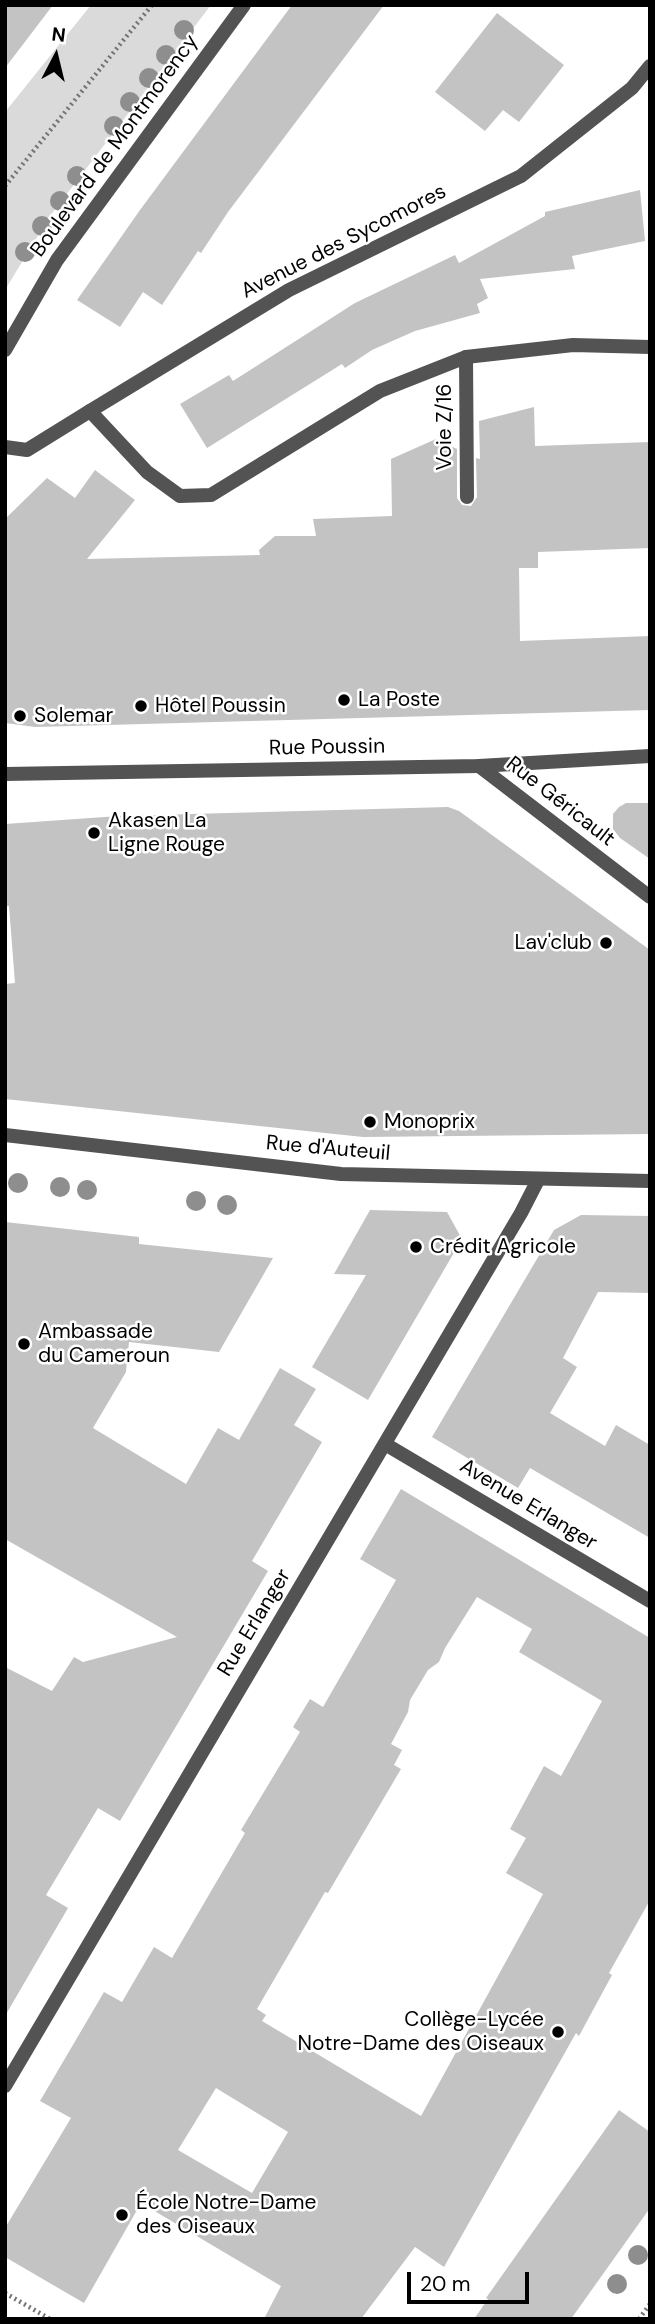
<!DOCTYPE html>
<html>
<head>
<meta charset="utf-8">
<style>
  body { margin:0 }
  #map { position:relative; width:655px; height:2324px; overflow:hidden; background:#fff; font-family:"DM Sans",sans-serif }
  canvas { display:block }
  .frame { position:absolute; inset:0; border:7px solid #000; pointer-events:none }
  .north { position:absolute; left:21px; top:21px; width:70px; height:70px; -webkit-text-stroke:5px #fff; paint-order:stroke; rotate:7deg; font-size:19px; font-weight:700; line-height:28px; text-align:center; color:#000 }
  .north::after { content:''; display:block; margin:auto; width:24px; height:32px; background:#000; clip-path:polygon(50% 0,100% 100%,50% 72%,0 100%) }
  .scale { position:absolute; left:407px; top:2272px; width:122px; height:32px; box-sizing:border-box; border:4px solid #000; border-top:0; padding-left:9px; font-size:21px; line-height:24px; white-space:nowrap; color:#000; -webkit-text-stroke:5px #fff; paint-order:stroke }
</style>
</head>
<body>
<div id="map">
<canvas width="655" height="2324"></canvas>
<div class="frame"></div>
<div class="north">N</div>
<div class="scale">20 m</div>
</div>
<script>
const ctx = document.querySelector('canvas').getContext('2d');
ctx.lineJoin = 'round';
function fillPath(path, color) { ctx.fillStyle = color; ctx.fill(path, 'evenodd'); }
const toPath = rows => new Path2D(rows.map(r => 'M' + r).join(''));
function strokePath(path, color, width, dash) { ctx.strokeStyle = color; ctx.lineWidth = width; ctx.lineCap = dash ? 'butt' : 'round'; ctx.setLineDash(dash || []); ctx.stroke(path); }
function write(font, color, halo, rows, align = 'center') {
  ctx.font = font + ' "DM Sans",sans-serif'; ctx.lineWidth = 5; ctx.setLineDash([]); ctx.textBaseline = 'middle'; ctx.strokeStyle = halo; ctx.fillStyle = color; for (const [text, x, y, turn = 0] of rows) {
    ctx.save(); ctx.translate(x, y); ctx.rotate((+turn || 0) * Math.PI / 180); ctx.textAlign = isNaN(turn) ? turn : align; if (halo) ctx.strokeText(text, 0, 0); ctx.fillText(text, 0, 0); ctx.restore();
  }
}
fillPath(toPath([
  [91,5,211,5,50,216,5,290,5,112]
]), '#dadada');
fillPath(toPath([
  [5,5,53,5,5,68],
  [292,5,384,5,228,212,201,253,198,251,162,305,143,292,120,327,77,300,140,210],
  [497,13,564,65,519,122,503,110,485,131,435,92],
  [640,190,645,241,572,256,575,269,480,279,488,298,477,304,480,313,415,331,372,350,345,368,342,364,207,448,180,404,229,375,233,381,355,303,455,255,459,263,545,216,545,212],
  [534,407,535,446,650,442,650,548,538,552,538,568,519,568,520,641,650,636,650,710,35,727,5,723,5,519,47,478,75,498,95,470,135,500,87,559,260,555,259,550,275,536,316,536,313,519,392,516,391,459,436,439,457,449,457,498,462,505,471,506,477,497,476,458,480,459,479,421],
  [626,803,650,803,650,859,620,838,613,829,613,814,619,807],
  [448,807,459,811,650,950,650,1134,363,1137,5,1099,5,984,15,983,9,906,5,906,5,824,119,816],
  [370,1210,447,1212,462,1239,368,1400,312,1367,366,1275,334,1274],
  [581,1215,650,1216,650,1293,598,1292,563,1358,577,1367,550,1413,605,1446,616,1425,650,1445,650,1538,530,1468,518,1488,432,1437,554,1230],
  [5,1222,139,1237,139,1244,273,1258,219,1352,129,1342,126,1372,93,1428,186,1484,218,1428,239,1440,280,1368,316,1389,294,1425,322,1442,252,1561,268,1571,120,1821,98,1808,46,1895,68,1908,5,2016,5,1667,52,1691,74,1657,83,1662,177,1637,5,1539],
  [401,1489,650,1638,650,1900,609,1973,612,1975,579,2036,576,2033,444,2267,415,2247,361,2319,264,2319,281,2286,141,2203,84,2303,5,2257,5,2228,71,2118,40,2101,104,1992,122,2002,154,1947,172,1958,245,1833,241,1830,300,1732,293,1727,310,1699,323,1707,396,1580,360,1559],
  [477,1597,532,1629,519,1652,602,1701,561,1776,544,1766,510,1829,526,1838,506,1873,543,1894,421,2116,262,2021,266,2015,257,2009,325,1892,328,1893,401,1769,394,1765,402,1750,391,1744,408,1712,410,1700,428,1670,439,1662,445,1648],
  [216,2088,288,2132,252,2193,178,2150],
  [619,2110,650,2132,650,2208,571,2319,474,2319,488,2299,486,2298]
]), '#c3c3c3');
strokePath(toPath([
  [5,186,152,5],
  [5,2293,50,2319],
  [639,2319,650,2304]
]), '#757575', 4.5, [2, 3.5]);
strokePath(toPath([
  [466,357,467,497],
  [5,447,27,450,90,411],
  [385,1444,650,1601]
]), '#535353', 14);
strokePath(toPath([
  [650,66,632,88,521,176,289,290,90,411,147,472,180,496,211,495,380,391,466,357,573,345,650,347],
  [479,766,650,897],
  [5,2086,521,1213,538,1180]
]), '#535353', 14);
strokePath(toPath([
  [5,350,57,260,244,5],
  [5,774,479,766,650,756],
  [5,1135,341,1174,650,1181]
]), '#535353', 14);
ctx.fillStyle = '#8e8e8e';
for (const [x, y] of [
  [184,30],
  [166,55],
  [149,78],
  [130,102],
  [114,126],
  [77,176],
  [60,201],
  [42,226],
  [25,252],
  [18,1183],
  [60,1187],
  [87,1190],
  [196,1201],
  [227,1205],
  [638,2255],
  [617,2284]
]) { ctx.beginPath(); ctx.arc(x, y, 10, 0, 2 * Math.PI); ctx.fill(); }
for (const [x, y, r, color] of [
  [344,700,7,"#000"],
  [141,706,7,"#000"],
  [20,716,7,"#000"],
  [94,833,7,"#000"],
  [606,943,7,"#000"],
  [370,1122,7,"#000"],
  [416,1247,7,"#000"],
  [24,1344,7,"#000"],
  [558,2032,7,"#000"],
  [122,2215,7,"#000"]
]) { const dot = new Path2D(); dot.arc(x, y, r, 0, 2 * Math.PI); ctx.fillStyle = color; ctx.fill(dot); strokePath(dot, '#fff', 2.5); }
write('21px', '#000', '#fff', [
  ["Boulevard de Montmorency",115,146,-54],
  ["Avenue des Sycomores",344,242,-27],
  ["Voie Z/16",445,427,-90],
  ["Rue Poussin",327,748,-1],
  ["Rue Géricault",560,802,38],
  ["Rue d'Auteuil",328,1149,5],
  ["Avenue Erlanger",528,1505,31],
  ["Rue Erlanger",255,1623,-59]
]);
write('21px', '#000', '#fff', [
  ["La Poste",358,700],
  ["Hôtel Poussin",155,706],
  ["Solemar",34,716],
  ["Akasen La",108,821],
  ["Ligne Rouge",108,845],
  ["Lav'club",592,943,"right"],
  ["Monoprix",384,1122],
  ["Crédit Agricole",430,1247],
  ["Ambassade",38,1332],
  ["du Cameroun",38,1356],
  ["Collège-Lycée",544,2020,"right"],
  ["Notre-Dame des Oiseaux",544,2044,"right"],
  ["École Notre-Dame",136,2203],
  ["des Oiseaux",136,2227]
], 'left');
</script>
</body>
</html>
